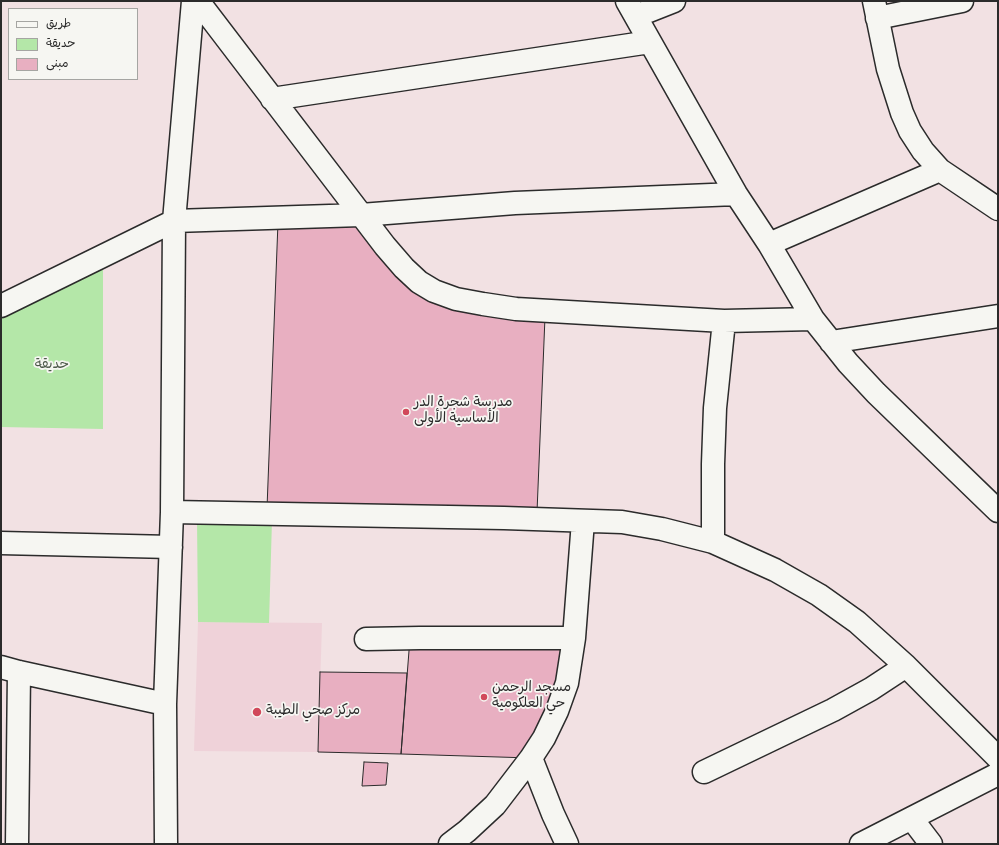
<!DOCTYPE html>
<html>
<head>
<meta charset="utf-8">
<style>
  body { margin:0 }
  #map { position:relative; width:999px; height:845px; overflow:hidden; background:#f2e1e3; font-family:"Gochi Hand","Playpen Sans Arabic",sans-serif }
  canvas { display:block }
  .frame { position:absolute; inset:0; border:2px solid #2b2b2b; pointer-events:none }
  .legend { position:absolute; left:8px; top:8px; width:130px; height:72px; box-sizing:border-box; background:#f6f6f2; border:1px solid #a5a5a2; margin:0; padding:5px 7px; list-style:none; font-size:12px; color:#2b2b2b }
  .legend li { display:flex; align-items:center; gap:8px; height:20px }
  .legend b { width:20px; border:1px solid #a5a5a2 }
</style>
</head>
<body>
<div id="map">
<canvas width="999" height="845"></canvas>
<div class="frame"></div>
<ul class="legend">
<li><b style="height:5px;background:#f6f6f2"></b>طريق</li>
<li><b style="height:11px;background:#b4e7a8"></b>حديقة</li>
<li><b style="height:11px;background:#e8afc1"></b>مبنى</li>
</ul>
</div>
<script>
const ctx = document.querySelector('canvas').getContext('2d');
ctx.lineJoin = 'round';
function fillPath(path, color) { ctx.fillStyle = color; ctx.fill(path, 'evenodd'); }
const toPath = rows => new Path2D(rows.map(r => 'M' + r).join(''));
function strokePath(path, color, width, dash) { ctx.strokeStyle = color; ctx.lineWidth = width; ctx.lineCap = dash ? 'butt' : 'round'; ctx.setLineDash(dash || []); ctx.stroke(path); }
function write(font, color, halo, rows, align = 'center') {
  ctx.font = font + ' "Gochi Hand","Playpen Sans Arabic",sans-serif'; ctx.lineWidth = 3.5; ctx.setLineDash([]); ctx.textBaseline = 'middle'; ctx.strokeStyle = halo; ctx.fillStyle = color; for (const [text, x, y, turn = 0] of rows) {
    ctx.save(); ctx.translate(x, y); ctx.rotate((+turn || 0) * Math.PI / 180); ctx.textAlign = isNaN(turn) ? turn : align; if (halo) ctx.strokeText(text, 0, 0); ctx.fillText(text, 0, 0); ctx.restore();
  }
}
fillPath(toPath([
  [198,622,322,623,318,752,194,751]
]), '#efd2d9');
fillPath(toPath([
  [103,255,103,429,1,427,1,306],
  [197,519,272,520,269,623,198,622]
]), '#b4e7a8');
const building = toPath([
  [361,220,456,306,545,317,537,512,267,508,278,222,361,220],
  [410,638,574,638,531,758,401,754,410,638],
  [320,672,407,673,401,754,318,752,320,672],
  [364,762,388,763,386,785,362,786,364,762]
]);
fillPath(building, '#e8afc1');
strokePath(building, '#2b2b2b', 1);
const minor = toPath([
  [198,1,385,246,404,268,419,282,434,291,456,299,483,304,516,309,724,321,813,319],
  [627,1,736,194,769,244,813,319,848,363,876,393,998,511],
  [874,1,888,69,902,113,910,131,923,151,940,170,998,209],
  [636,16,674,1],
  [877,18,962,1],
  [272,99,650,42],
  [769,244,940,170],
  [1,306,174,221,361,215,515,203,736,194],
  [831,342,998,316],
  [172,512,504,518,622,522,662,529,713,542,775,570,819,595,857,622,906,666,998,758],
  [713,542,713,464,715,408,724,321],
  [1,543,171,547],
  [366,639,420,638,574,638],
  [1,667,19,672,165,704],
  [531,758,553,814,567,844],
  [704,772,833,710,871,689,906,666],
  [912,819,931,844],
  [17,844,19,672],
  [166,844,165,704,172,512,174,221,193,1],
  [450,844,467,831,495,805,531,758,544,738,557,711,567,683,574,638,583,521],
  [861,844,998,774]
]);
strokePath(minor, '#2b2b2b', 25);
strokePath(minor, '#f6f6f2', 22);
for (const [x, y, r, color] of [
  [406,412,4,"#d1495b"],
  [484,697,4,"#d1495b"],
  [257,712,5,"#d1495b"]
]) { const dot = new Path2D(); dot.arc(x, y, r, 0, 2 * Math.PI); ctx.fillStyle = color; ctx.fill(dot); strokePath(dot, '#f6f6f2', 1.5); }
write('14px', '#4d5a4a', '#f6f6f2', [
  ["حديقة",52,366]
]);
write('14px', '#2b2b2b', '#f6f6f2', [
  ["مدرسة شجرة الدر",414,404],
  ["الأساسية الأولى",414,420],
  ["مسجد الرحمن",492,689],
  ["حي العلكومية",492,705],
  ["مركز صحي الطيبة",266,712]
], 'left');
</script>
</body>
</html>
